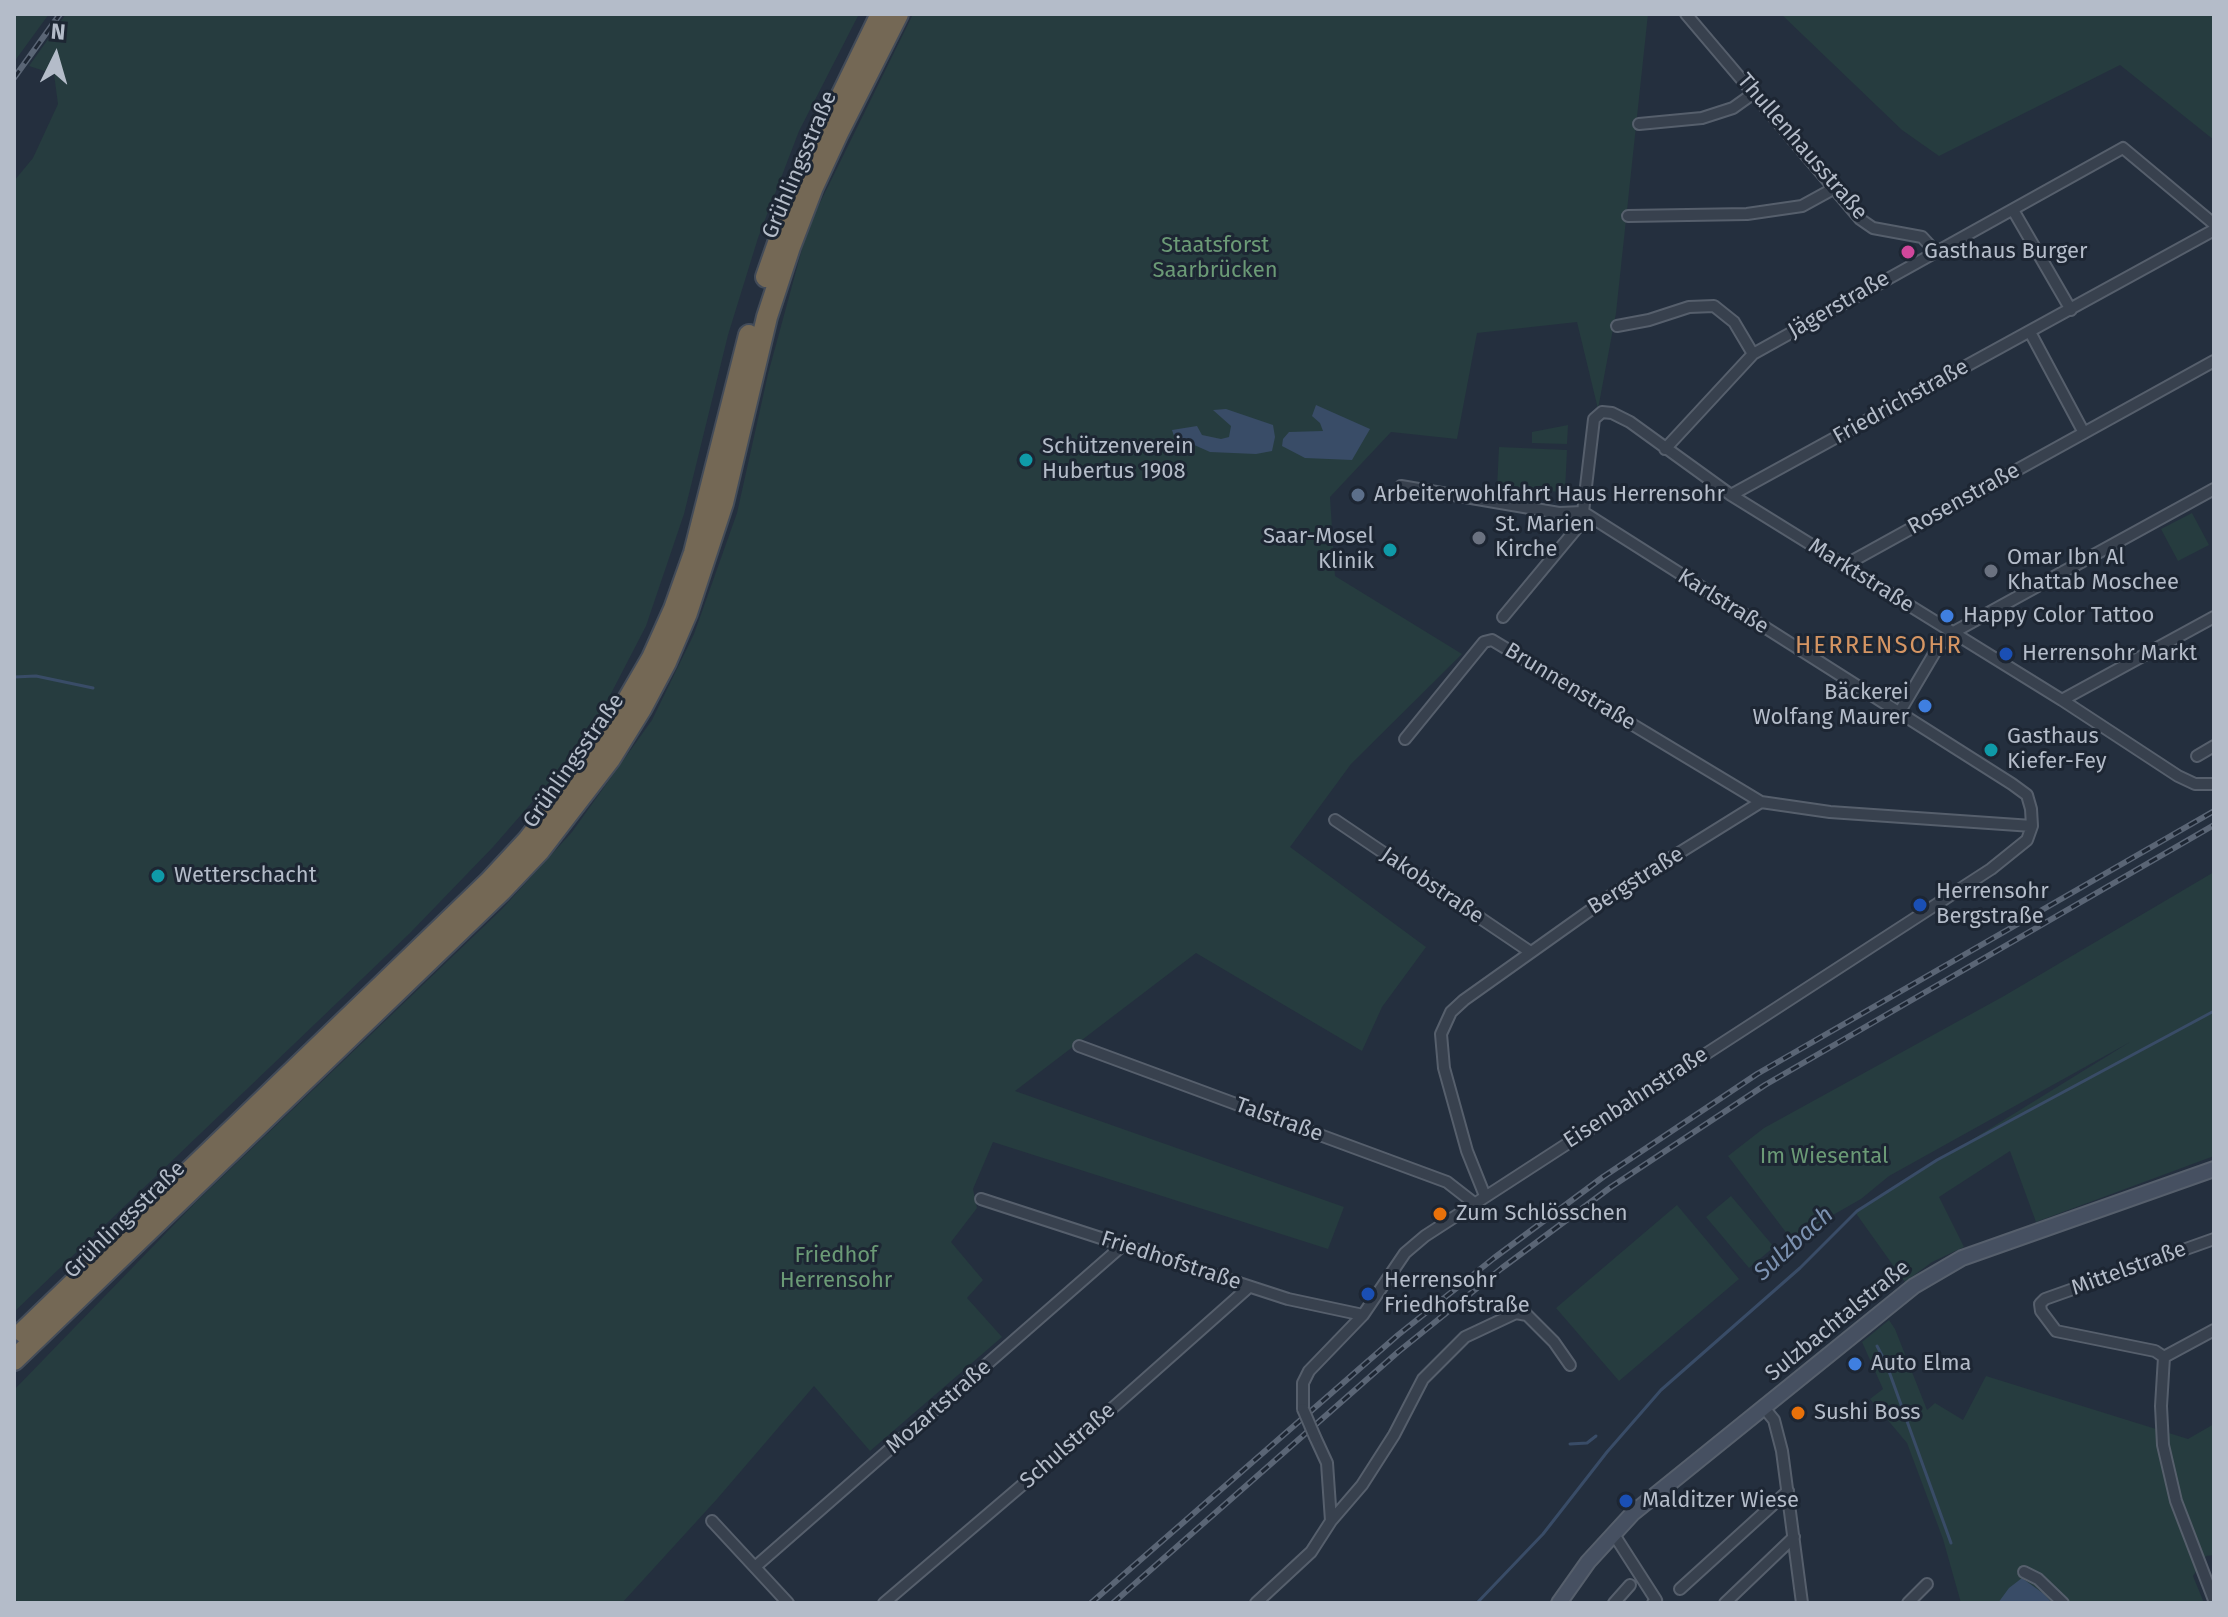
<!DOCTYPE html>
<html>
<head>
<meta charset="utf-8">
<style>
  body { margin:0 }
  #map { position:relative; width:2228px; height:1617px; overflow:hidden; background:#242f3e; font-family:"Fira Sans",sans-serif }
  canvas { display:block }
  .frame { position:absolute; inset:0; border:16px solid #b4bcc9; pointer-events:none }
  .north { position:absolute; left:16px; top:16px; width:80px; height:80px; -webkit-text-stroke:6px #1d2633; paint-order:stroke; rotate:5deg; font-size:22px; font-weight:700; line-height:32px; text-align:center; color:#b4bcc9 }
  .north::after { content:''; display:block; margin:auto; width:28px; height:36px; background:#b4bcc9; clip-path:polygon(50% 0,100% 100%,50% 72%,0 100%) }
</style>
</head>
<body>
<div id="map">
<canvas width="2228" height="1617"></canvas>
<div class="frame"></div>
<div class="north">N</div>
</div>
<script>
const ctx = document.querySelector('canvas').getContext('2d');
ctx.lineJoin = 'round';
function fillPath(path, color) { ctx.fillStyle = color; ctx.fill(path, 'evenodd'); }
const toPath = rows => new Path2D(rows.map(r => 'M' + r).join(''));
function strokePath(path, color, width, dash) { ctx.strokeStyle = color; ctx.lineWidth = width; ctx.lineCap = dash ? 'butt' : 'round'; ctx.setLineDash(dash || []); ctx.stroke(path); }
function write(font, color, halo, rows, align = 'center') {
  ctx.font = font + ' "Fira Sans",sans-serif'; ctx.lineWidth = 6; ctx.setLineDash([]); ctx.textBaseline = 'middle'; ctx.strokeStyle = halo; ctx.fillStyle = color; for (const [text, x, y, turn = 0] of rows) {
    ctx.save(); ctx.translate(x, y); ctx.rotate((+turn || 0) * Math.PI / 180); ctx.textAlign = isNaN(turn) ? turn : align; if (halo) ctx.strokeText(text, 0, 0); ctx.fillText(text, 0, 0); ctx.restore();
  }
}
fillPath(toPath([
  [14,14,49,14,14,62],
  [66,14,859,14,799,131,758,238,728,335,684,514,646,626,603,709,554,777,493,847,410,933,14,1312,14,181,33,158,58,104,54,74,29,66],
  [913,14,1648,14,1616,313,1598,409,1577,322,1477,333,1457,439,1391,432,1330,497,1335,576,1462,654,1351,764,1290,847,1426,947,1382,1007,1362,1051,1196,953,1015,1091,1344,1207,1328,1249,993,1142,973,1189,977,1208,951,1242,983,1280,967,1298,1002,1337,870,1451,814,1386,717,1499,622,1603,14,1603,14,1390,195,1203,502,909,572,832,652,720,694,634,737,513,768,374,808,227],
  [1781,14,2214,14,2214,140,2120,65,1939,156,1902,130],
  [1568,425,1567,444,1532,443,1532,432],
  [1499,447,1567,450,1565,492,1497,489],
  [2192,513,2209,545,2178,561,2161,529],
  [2214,872,2214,1156,2036,1222,2010,1151,1939,1197,1964,1247,1932,1262,1905,1282,1855,1212,2130,1042,1889,1176,1861,1199,1791,1239,1728,1156,1764,1128,2004,996],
  [1731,1196,1774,1247,1749,1268,1706,1217],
  [1677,1205,1739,1279,1619,1381,1556,1308],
  [1889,1320,1895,1329,1927,1410,1935,1403,1963,1420,1986,1376,2188,1439,2214,1424,2214,1555,2206,1556,2193,1576,2204,1603,1961,1603,1943,1539,1907,1443,1870,1399,1883,1389,1862,1342]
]), '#263c3f');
fillPath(toPath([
  [1316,405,1370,429,1352,460,1305,458,1282,446,1283,439,1289,432,1323,431,1320,423,1312,416],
  [1226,409,1273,425,1275,437,1272,451,1256,454,1210,452,1174,436,1172,430,1197,426,1202,435,1221,439,1229,437,1231,426,1213,410],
  [2022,1578,2044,1594,2052,1603,1998,1603,2009,1588]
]), '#394c67');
strokePath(toPath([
  [14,677,36,676,93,688],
  [1877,1346,1886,1363,1951,1543],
  [1570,1444,1587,1443,1596,1436],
  [1477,1603,1543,1534,1607,1452,1661,1390,1800,1268,1857,1211,1937,1160,2214,1011]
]), '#394c67', 3);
const minor = toPath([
  [1686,14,1860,219,1873,228,1922,237,1935,251],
  [1639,124,1702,118,1733,108,1754,93],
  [2013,210,2071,310],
  [1628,216,1747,214,1802,206,1833,189],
  [1617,326,1649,320,1689,307,1714,306,1734,322,1753,354],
  [2030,332,2084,433],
  [1665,449,1753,354,2123,148,2214,224],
  [1401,486,1559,513,1583,512],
  [1731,495,2214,230],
  [1583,512,1594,419,1602,412,1612,413,1630,422,1731,495,2062,700,2178,776,2195,784,2214,784],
  [1845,565,2214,361],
  [1503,617,1587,516],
  [2062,700,2214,617],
  [1899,713,1938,647,1952,633,2214,489],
  [1405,739,1484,642,1492,640,1761,802],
  [2197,756,2214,746],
  [1335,820,1529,951],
  [1079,1046,1447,1182,1474,1203],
  [1485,1196,1467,1151,1444,1068,1441,1034,1451,1012,1464,1000,1613,894,1761,802,1830,812,2032,826],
  [981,1199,1288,1299,1363,1315],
  [2214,1239,2045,1299,2040,1304,2041,1311,2056,1331,2155,1351,2164,1357,2161,1406,2163,1445,2176,1501,2214,1600],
  [2164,1357,2214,1330],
  [1303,1409,1303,1383,1309,1371,1363,1315,1405,1253,1425,1236,1991,869,2027,840,2032,826,2031,809,2027,795,2012,784,1583,512],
  [1765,1409,1774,1420,1782,1451,1802,1603],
  [712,1521,788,1603],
  [1331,1521,1362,1485,1394,1435,1423,1379,1465,1337,1516,1313,1527,1315,1554,1342,1570,1365],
  [1613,1533,1656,1600,1653,1603],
  [755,1567,1122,1246],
  [2024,1572,2038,1579,2063,1603],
  [1680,1589,1788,1491],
  [884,1603,1116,1405,1249,1287],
  [1256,1603,1311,1552,1331,1521,1327,1463,1315,1437],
  [1614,1603,1630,1585],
  [1725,1603,1794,1537],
  [1908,1603,1927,1584]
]);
const secondary = toPath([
  [1559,1603,1588,1562,1633,1513,1914,1286,1962,1258,2214,1169]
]);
const motorway = toPath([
  [766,277,799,183,881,14],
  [23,1332,489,882,528,840,598,751,652,658,674,609,694,553,749,335],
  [14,1360,501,891,540,850,610,759,641,709,666,662,687,613,723,503,767,317,790,247,813,187,838,133,898,14]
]);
strokePath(minor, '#565f6c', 14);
strokePath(secondary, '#565f6c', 18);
strokePath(motorway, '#434c59', 24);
strokePath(minor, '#38414e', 10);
strokePath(secondary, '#465061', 14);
strokePath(motorway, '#746855', 20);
const rail = toPath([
  [14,78,60,14],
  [1091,1603,1398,1335,1494,1258,1603,1177,1757,1074,2214,811],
  [1113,1603,1398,1352,1502,1268,1611,1187,1765,1085,2214,825]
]);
strokePath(rail, '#5a6575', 6);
strokePath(rail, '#1d2633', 3, [9]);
const minorBridge = toPath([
  [1303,1409,1315,1437]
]);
strokePath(minorBridge, '#565f6c', 14, []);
strokePath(minorBridge, '#38414e', 10);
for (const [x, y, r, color] of [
  [1908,252,8,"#d1479c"],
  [1026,460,8,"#0f9aa8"],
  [1358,495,8,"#5c6f8a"],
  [1479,538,8,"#6b7280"],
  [1390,550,8,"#0f9aa8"],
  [1991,571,8,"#6b7280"],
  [1947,616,8,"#3f7fe0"],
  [2006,654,8,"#1a4fb4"],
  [1925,706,8,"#3f7fe0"],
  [1991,750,8,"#0f9aa8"],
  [158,876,8,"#0f9aa8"],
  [1920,905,8,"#1a4fb4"],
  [1440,1214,8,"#e8710a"],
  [1368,1294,8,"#1a4fb4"],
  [1855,1364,8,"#3f7fe0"],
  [1798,1413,8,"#e8710a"],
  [1626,1501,8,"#1a4fb4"]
]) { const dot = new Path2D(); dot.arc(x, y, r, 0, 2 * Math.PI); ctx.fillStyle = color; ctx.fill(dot); strokePath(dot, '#1d2633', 3); }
write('22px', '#b4bcc9', '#1d2633', [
  ["Thullenhausstraße",1802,147,49],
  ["Grühlingsstraße",800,165,-67],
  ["Jägerstraße",1839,305,-30],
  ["Friedrichstraße",1901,402,-29],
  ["Rosenstraße",1964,499,-29],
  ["Marktstraße",1861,576,32],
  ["Karlstraße",1723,602,32],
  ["Brunnenstraße",1570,687,31],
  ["Grühlingsstraße",574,761,-55],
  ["Bergstraße",1636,881,-32],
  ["Jakobstraße",1432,886,34],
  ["Eisenbahnstraße",1636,1098,-33],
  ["Talstraße",1279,1120,20],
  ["Grühlingsstraße",125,1220,-44],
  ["Friedhofstraße",1171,1261,18],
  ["Mittelstraße",2129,1269,-20],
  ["Sulzbachtalstraße",1838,1321,-39],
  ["Mozartstraße",939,1407,-41],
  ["Schulstraße",1068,1446,-41]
]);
write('22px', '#6b9a76', '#1d2633', [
  ["Staatsforst",1215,246],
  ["Saarbrücken",1215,271],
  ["Im Wiesental",1824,1157],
  ["Friedhof",836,1256],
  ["Herrensohr",836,1281]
]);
write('22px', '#b4bcc9', '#1d2633', [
  ["Gasthaus Burger",1924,252],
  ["Schützenverein",1042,447],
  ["Hubertus 1908",1042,472],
  ["Arbeiterwohlfahrt Haus Herrensohr",1374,495],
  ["St. Marien",1495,525],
  ["Kirche",1495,550],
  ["Saar-Mosel",1374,537,"right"],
  ["Klinik",1374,562,"right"],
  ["Omar Ibn Al",2007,558],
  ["Khattab Moschee",2007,583],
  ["Happy Color Tattoo",1963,616],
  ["Herrensohr Markt",2022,654],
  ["Bäckerei",1909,693,"right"],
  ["Wolfang Maurer",1909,718,"right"],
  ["Gasthaus",2007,737],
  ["Kiefer-Fey",2007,762],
  ["Wetterschacht",174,876],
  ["Herrensohr",1936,892],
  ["Bergstraße",1936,917],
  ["Zum Schlösschen",1456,1214],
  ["Herrensohr",1384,1281],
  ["Friedhofstraße",1384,1306],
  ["Auto Elma",1871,1364],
  ["Sushi Boss",1814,1413],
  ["Malditzer Wiese",1642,1501]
], 'left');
ctx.letterSpacing = '2px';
write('24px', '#d59563', '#1d2633', [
  ["HERRENSOHR",1879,646]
]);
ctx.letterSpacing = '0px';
write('italic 24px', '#7c92b1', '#1d2633', [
  ["Sulzbach",1794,1244,-42]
]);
</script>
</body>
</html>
